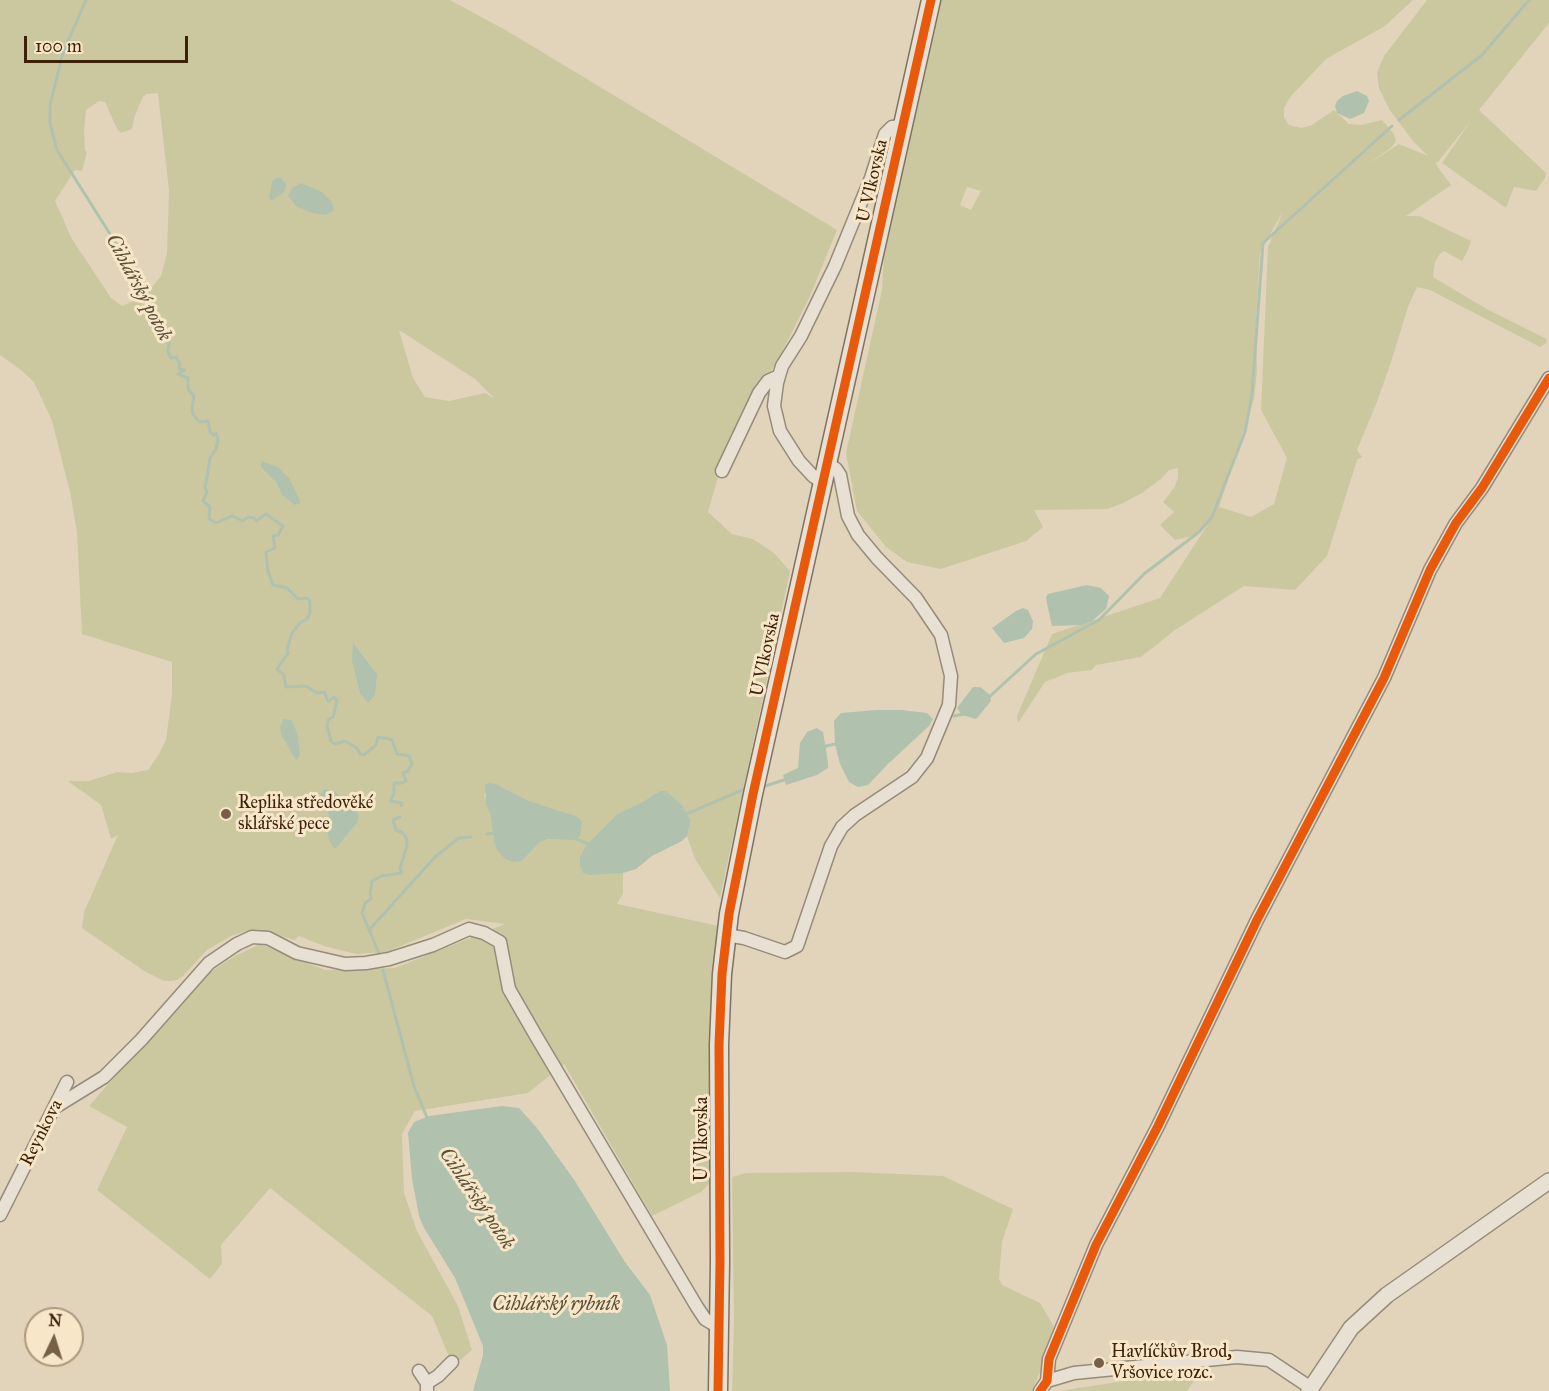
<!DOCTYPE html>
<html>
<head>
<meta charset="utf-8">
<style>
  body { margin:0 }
  #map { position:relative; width:1549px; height:1391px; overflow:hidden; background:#e2d4bb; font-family:"IM FELL Great Primer",serif }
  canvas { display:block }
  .north { position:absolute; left:24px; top:1307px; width:60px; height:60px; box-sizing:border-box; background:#f7e6c8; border:2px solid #ad987c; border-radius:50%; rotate:4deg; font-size:16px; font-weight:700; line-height:24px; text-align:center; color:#3d2209 }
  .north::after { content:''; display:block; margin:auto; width:21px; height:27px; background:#776047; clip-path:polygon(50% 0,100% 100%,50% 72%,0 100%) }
  .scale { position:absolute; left:24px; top:36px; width:164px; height:27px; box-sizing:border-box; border:3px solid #3d2209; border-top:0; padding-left:8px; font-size:18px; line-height:21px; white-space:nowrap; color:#3d2209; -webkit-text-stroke:4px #f7e6c8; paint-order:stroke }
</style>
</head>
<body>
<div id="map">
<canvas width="1549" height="1391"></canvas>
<div class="north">N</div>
<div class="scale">100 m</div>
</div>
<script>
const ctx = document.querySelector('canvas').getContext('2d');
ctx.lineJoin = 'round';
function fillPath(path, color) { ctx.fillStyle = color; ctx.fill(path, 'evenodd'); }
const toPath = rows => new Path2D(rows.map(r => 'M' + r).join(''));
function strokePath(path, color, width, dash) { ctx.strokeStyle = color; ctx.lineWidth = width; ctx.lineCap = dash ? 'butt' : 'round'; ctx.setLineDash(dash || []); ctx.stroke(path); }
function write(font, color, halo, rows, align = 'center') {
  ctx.font = font + ' "IM FELL Great Primer",serif'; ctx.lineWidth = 6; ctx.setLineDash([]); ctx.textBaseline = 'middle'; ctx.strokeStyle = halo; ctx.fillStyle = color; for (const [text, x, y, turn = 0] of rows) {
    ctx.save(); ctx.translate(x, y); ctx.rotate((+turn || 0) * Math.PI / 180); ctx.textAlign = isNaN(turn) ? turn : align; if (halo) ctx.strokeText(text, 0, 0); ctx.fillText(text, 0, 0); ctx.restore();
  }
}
fillPath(toPath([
  [0,0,450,0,509,32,837,230,810,296,776,364,756,390,724,456,708,512,732,534,753,539,774,553,790,571,720,898,695,859,687,836,691,821,683,806,660,791,642,802,617,814,587,844,608,873,623,873,623,894,617,904,719,926,709,1055,712,1181,701,1192,652,1216,564,1064,528,1093,415,1111,402,1134,404,1193,417,1231,458,1306,472,1350,453,1366,432,1316,270,1188,221,1245,222,1264,210,1279,97,1190,127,1127,89,1106,201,978,235,956,260,944,325,970,395,968,505,924,466,919,386,952,356,954,324,946,299,936,295,940,260,930,251,930,231,936,207,950,183,976,177,980,171,981,164,981,144,971,82,928,84,912,118,835,111,839,101,805,68,781,89,781,117,772,131,773,148,770,159,754,166,740,172,694,172,662,82,634,77,532,70,492,52,421,34,382,21,370,0,355],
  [158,93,169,191,167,253,161,276,145,296,122,306,111,298,72,239,55,201,75,170,82,171,87,152,85,150,84,131,86,110,99,101,105,102,117,129,121,133,132,129,135,115,143,97,146,94],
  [399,330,475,379,494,398,485,393,449,401,425,397,413,378],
  [290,479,300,503,282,495,276,482],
  [354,643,377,674,360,693,357,677],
  [496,784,529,801,575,839,548,839,539,843,522,861,494,841,490,814,484,794],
  [326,805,357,823,327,830,329,818],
  [940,0,1413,0,1385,26,1326,59,1291,96,1284,108,1284,117,1289,125,1302,128,1312,125,1334,110,1349,124,1361,125,1382,120,1394,134,1396,141,1391,148,1366,165,1399,144,1428,156,1413,141,1389,109,1379,88,1377,73,1384,56,1427,0,1549,0,1549,23,1479,110,1546,173,1545,178,1536,191,1514,187,1506,208,1442,163,1470,122,1438,162,1436,162,1437,166,1451,185,1406,216,1419,216,1471,241,1468,250,1462,261,1444,251,1440,254,1435,262,1433,277,1485,308,1547,339,1546,343,1540,347,1430,290,1417,287,1408,307,1391,362,1377,402,1357,450,1362,457,1357,460,1327,556,1295,590,1244,586,1175,630,1141,657,1096,665,1092,670,1067,673,1045,682,1018,723,1017,716,1052,634,1160,598,1210,521,1193,536,1175,540,1160,525,1174,512,1163,502,1174,488,1178,478,1178,468,1169,470,1161,479,1142,493,1121,504,1107,509,1034,510,1043,527,1026,541,941,569,907,562,886,547,857,511,846,453,882,290,884,257],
  [967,187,981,191,971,210,960,205],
  [1283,211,1268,247,1261,410,1287,458,1274,504,1251,517,1219,507,1254,399,1257,372,1256,321,1260,253],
  [853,1172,943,1176,1013,1209,1002,1242,999,1279,1002,1285,1040,1303,1057,1332,1032,1391,732,1391,734,1315,732,1177,746,1173],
  [1202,1369,1187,1391,1059,1391]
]), '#cbc8a0');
fillPath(toPath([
  [1357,91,1367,96,1369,101,1364,113,1350,119,1337,113,1335,106,1337,101,1343,96],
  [276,178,281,178,286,184,285,191,272,201,269,197,271,187,272,181],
  [301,183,322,192,332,202,334,210,326,215,312,213,297,207,288,196,292,188],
  [261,461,278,467,290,479,301,503,295,505,282,495,276,482,261,467],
  [1087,585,1101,588,1109,596,1106,609,1092,621,1082,625,1052,626,1047,604,1046,597,1048,594],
  [1023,608,1028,610,1033,621,1032,629,1024,638,1004,643,992,628,1016,611],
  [353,642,377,674,375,695,368,703,360,693,352,661],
  [973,687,980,687,989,694,991,701,976,719,962,715,957,708],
  [876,710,902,710,927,713,933,719,929,726,888,764,868,785,858,787,849,782,840,764,835,744,834,721,841,713],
  [283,719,292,720,298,736,300,756,296,760,282,736,280,728],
  [817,728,823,732,828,763,828,768,817,775,786,785,783,775,798,768,800,743,807,732],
  [489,783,496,784,529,801,578,817,582,822,580,836,575,840,548,839,539,843,522,861,512,862,504,858,497,850,494,841,490,814,486,804,485,785],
  [324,789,336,792,359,815,357,823,335,849,329,841,327,830,329,818,326,805,319,798],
  [660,791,666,791,683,806,691,821,687,836,682,841,652,856,636,869,623,873,590,875,583,873,580,865,580,857,587,844,617,814,642,802],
  [502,1106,519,1108,537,1128,575,1181,625,1262,650,1295,667,1345,670,1391,473,1391,483,1355,483,1346,455,1278,424,1228,419,1216,412,1179,408,1133,414,1122,429,1116]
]), '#b0c2ae');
strokePath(toPath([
  [86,0,63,53,50,105,50,123,57,150,122,253,169,343,168,352,171,358,176,357,180,364,179,369,185,370,178,374,188,378,188,389,194,396,192,411,194,416,200,422,208,421,210,432,214,435,216,433,218,440,216,449,210,458,205,488,207,492,203,501,210,507,209,519,216,523,232,516,243,521,248,517,254,518,256,521,266,514,283,526,278,535,273,536,275,548,266,552,268,571,273,585,287,588,298,599,307,598,310,601,310,613,307,619,300,623,292,633,287,650,288,653,277,669,284,675,286,687,306,686,317,693,325,692,326,698,328,701,334,697,337,700,333,717,328,720,327,726,331,741,335,744,345,741,357,748,360,754,364,755,376,745,378,737,389,739,392,740,397,754,409,756,412,764,408,771,403,773,406,781,402,783,394,783,394,794,390,801,402,803,401,806],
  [1399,120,1482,55,1529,0],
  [988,698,1036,654,1099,620,1144,574,1199,532,1212,517,1245,432,1252,394,1263,243,1392,126],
  [954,716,964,714],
  [824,749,826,746,836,744],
  [762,787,787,779],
  [684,815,747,788],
  [487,834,495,833],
  [573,838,589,844],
  [370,929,436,856,459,838,471,837],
  [380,956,362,913,365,903,371,899,370,893,372,881,381,876,402,873,400,868,407,846,407,840,403,833,396,830,393,820,400,817],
  [383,970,414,1086,428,1120]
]), '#b0c2ae', 3);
const minor = toPath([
  [722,471,759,393,768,381,779,376],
  [822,482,813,476,799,461,780,431,774,406,777,383,782,366,801,336,835,266,871,178,885,134,892,127,902,126],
  [726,935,744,938,785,952,797,946,831,846,842,827,855,815,912,777,927,758,949,705,951,676,941,635,916,598,877,558,858,535,848,516,840,475,836,469,827,463],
  [57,1106,104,1077,141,1040,209,963,237,944,252,937,268,938,297,953,345,964,366,963,389,959,433,945,469,929,484,933,500,942,509,989,536,1036,697,1307,705,1319,720,1328],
  [0,1215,67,1082],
  [419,1371,427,1383,427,1390],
  [1047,1381,1049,1359,1096,1245,1158,1126,1257,920,1384,678,1430,570,1456,523,1482,488,1549,378],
  [427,1383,438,1376,452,1362],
  [1040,1391,1047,1381,1074,1373,1237,1357,1269,1360,1311,1388]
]);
const tertiary = toPath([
  [1309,1391,1351,1328,1387,1295,1549,1181]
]);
const secondary = toPath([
  [718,1391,720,1262,719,1045,722,974,729,914,753,794,931,0]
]);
strokePath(minor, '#968b7a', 15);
strokePath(tertiary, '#968b7a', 18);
strokePath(secondary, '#7e7362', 21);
strokePath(minor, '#e7e0d3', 12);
strokePath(tertiary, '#e7e0d3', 15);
strokePath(secondary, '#e7e0d3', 18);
strokePath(toPath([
  [718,1391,720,1262,719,1045,722,974,729,914,753,794,931,0],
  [1040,1391,1047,1381,1049,1359,1096,1245,1158,1126,1257,920,1384,678,1430,570,1456,523,1482,488,1549,378]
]), '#e8590c', 9);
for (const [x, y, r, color] of [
  [226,814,6,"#776047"],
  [1099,1363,6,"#776047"]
]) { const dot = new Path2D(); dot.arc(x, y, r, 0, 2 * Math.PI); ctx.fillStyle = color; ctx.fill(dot); strokePath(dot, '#f7e6c8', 2); }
write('18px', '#3d2209', '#f7e6c8', [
  ["U Vlkovska",873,181,-77],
  ["U Vlkovska",766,655,-78],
  ["Reynkova",42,1133,-63],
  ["U Vlkovska",703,1139,-90]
]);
write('18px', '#3d2209', '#f7e6c8', [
  ["Replika středověké",238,804],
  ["sklářské pece",238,825],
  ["Havlíčkův Brod,",1111,1353],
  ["Vršovice rozc.",1111,1374]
], 'left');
write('italic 20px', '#595039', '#f7e6c8', [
  ["Cihlářský potok",138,288,62],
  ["Cihlářský potok",476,1199,56],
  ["Cihlářský rybník",556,1305]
]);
</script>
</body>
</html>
